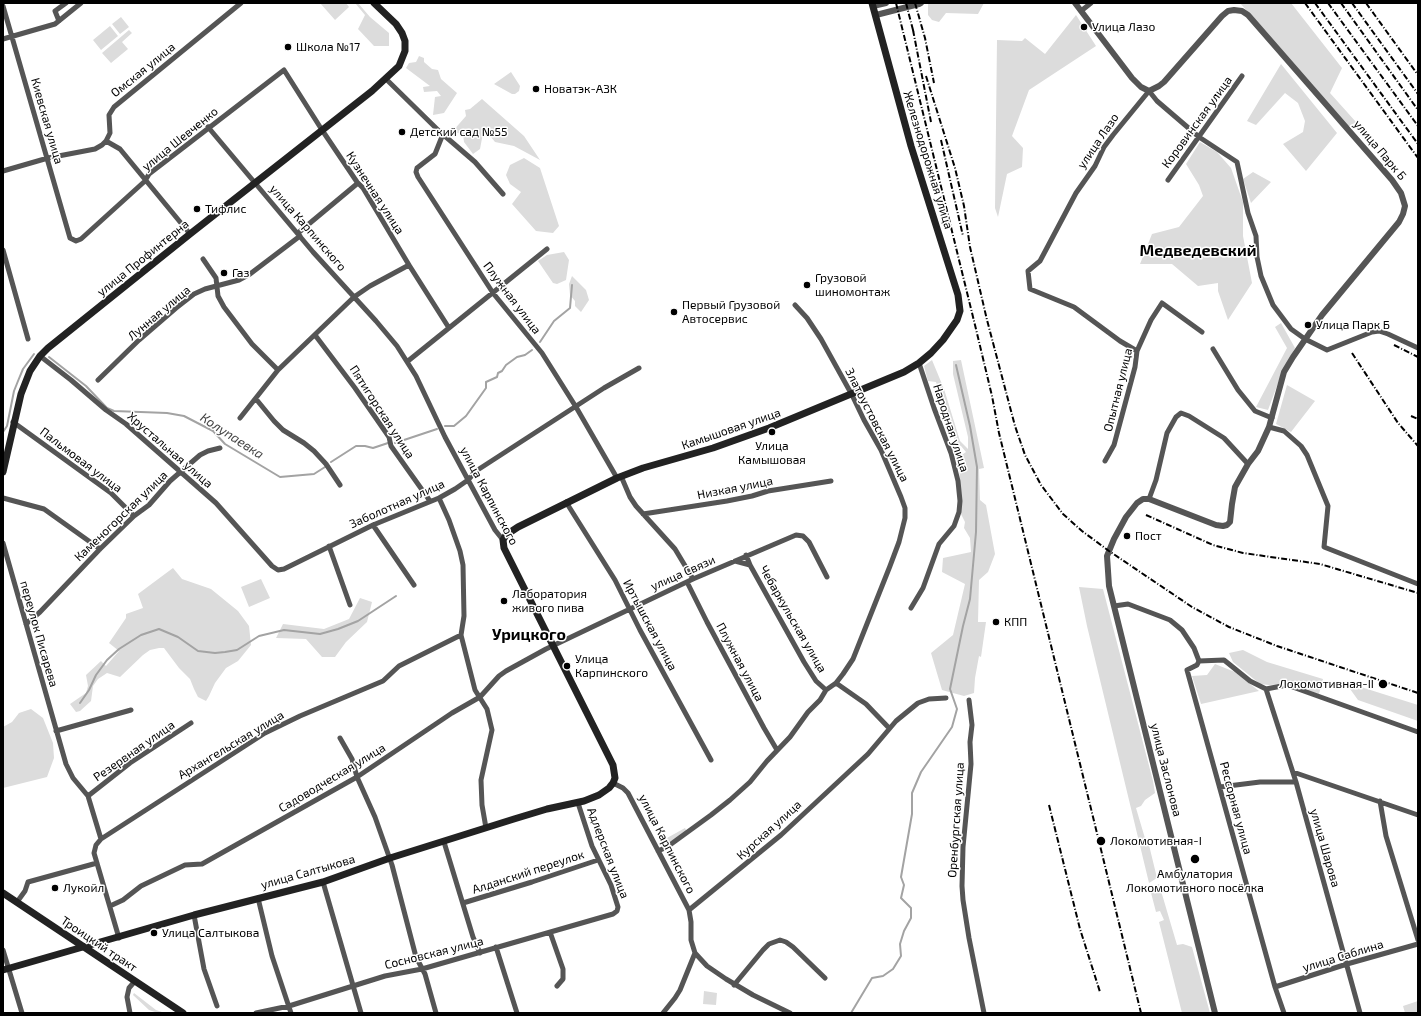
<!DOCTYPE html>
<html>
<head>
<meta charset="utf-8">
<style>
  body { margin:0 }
  #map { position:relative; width:1421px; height:1016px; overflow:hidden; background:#fff; font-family:"Exo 2",sans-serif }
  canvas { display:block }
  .frame { position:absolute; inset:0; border:4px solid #000; pointer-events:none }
</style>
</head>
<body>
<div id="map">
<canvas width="1421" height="1016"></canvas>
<div class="frame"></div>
</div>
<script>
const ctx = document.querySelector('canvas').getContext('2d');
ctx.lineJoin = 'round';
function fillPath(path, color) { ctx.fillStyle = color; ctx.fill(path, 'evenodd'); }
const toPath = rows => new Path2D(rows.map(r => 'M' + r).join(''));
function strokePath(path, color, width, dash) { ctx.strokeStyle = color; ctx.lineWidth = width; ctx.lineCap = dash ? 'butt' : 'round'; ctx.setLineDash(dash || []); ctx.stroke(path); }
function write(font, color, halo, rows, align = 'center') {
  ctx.font = font + ' "Exo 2",sans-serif'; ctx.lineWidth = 3; ctx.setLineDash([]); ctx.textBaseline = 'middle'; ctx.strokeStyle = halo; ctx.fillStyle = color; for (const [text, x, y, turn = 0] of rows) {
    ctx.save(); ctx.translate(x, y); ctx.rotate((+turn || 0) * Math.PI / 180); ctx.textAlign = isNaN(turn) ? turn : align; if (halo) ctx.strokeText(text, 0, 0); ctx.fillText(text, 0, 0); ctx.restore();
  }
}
fillPath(toPath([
  [320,3,346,3,349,7,335,20],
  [355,3,358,3,370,17,389,33,389,46,374,46,358,29,365,15],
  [928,3,984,3,978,14,946,13,939,22,932,20,928,15],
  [1240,3,1291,3,1342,68,1330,93,1356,122,1348,127],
  [1076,15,1096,46,1029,90,1012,136,1023,148,1022,167,1007,174,998,217,995,208,997,40,1022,41,1025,38,1045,54],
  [121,17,129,27,120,34,112,24],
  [110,26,118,36,101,50,93,40],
  [129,30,132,33,122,42,128,49,111,63,102,53],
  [419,56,424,58,424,62,432,69,438,70,441,79,457,93,444,113,433,115,435,97,441,96,437,91,424,92,423,87,430,86,406,68,409,63,416,62],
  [1281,64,1337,133,1306,171,1283,144,1303,132,1305,121,1298,103,1285,93,1256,125,1247,121],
  [511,72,520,86,519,91,515,94,512,94,494,84],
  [482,99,524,136,540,160,514,146,495,142,491,137,483,133,480,149,473,154,464,142,463,134,452,132,466,116,465,110,470,109],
  [1200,142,1217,152,1231,168,1243,202,1243,236,1252,283,1228,320,1218,291,1218,283,1198,286,1172,264,1140,264,1152,234,1179,227,1203,196,1199,185,1186,164],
  [524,158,540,168,559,226,553,233,536,231,512,204,521,192,510,184,506,175,510,165],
  [1253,172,1271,182,1251,203,1243,179],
  [564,252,569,260,566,280,557,284,553,283,538,261,547,255],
  [572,276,586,290,589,300,581,312,575,306,575,301,570,295,569,284],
  [1281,323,1295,348,1281,375,1268,410,1256,407,1287,348,1275,327],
  [932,360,944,389,960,441,968,449,968,437,953,374,953,361,961,360,984,468,979,469,980,500,986,505,995,554,988,572,979,580,978,622,986,622,981,657,979,656,975,678,974,693,964,696,942,690,931,653,953,635,965,584,942,572,943,558,971,552,970,538,964,528,965,522,961,514,959,457,966,452,961,446,956,444,936,382,928,381,924,366],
  [1287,385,1315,401,1291,432,1276,424],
  [173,568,182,579,211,589,238,611,249,626,251,645,238,661,226,668,215,683,209,696,206,701,198,697,194,689,190,679,179,668,164,648,159,648,150,650,143,655,120,677,107,673,98,679,93,686,91,701,80,711,76,712,70,704,86,693,88,686,86,675,101,661,106,666,119,651,109,643,126,618,126,614,143,608,138,594],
  [261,579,270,598,249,607,241,587],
  [1079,587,1103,589,1153,781,1155,793,1145,800,1141,806,1136,808,1147,845,1149,845,1157,878,1149,883,1087,626],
  [360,598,372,602,367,622,346,642,335,657,322,657,306,639,276,638,283,624,324,629,349,619],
  [1243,650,1267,662,1323,679,1319,694,1289,684,1269,685,1260,684,1233,662,1229,653],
  [1215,664,1235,672,1259,691,1201,704,1192,676,1207,675],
  [1345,682,1418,705,1418,721,1358,700],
  [31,709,43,718,53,743,54,758,47,777,3,788,3,727,12,722,19,713],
  [685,828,687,832,669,842,667,838],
  [1159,884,1177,945,1183,944,1192,947,1210,1013,1182,1013,1159,922,1164,920,1160,911,1156,912,1150,889],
  [704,991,717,993,716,1005,703,1004],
  [134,993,156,1010,165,1013,158,1013,149,1010,133,995],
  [1418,1001,1418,1013,1405,1013,1403,1006]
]), '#dcdcdc');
strokePath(toPath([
  [540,342,554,321,570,308,572,285],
  [49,357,86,386,107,408,114,411,167,413,184,416,213,431,225,444,280,477,314,474,325,467],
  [445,426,454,426,466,416,486,388,486,382,497,377,498,373,502,371,506,365,517,357,525,355,532,350],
  [3,432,7,426,14,391,18,381,23,369,34,354],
  [395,443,437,429],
  [331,462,356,446,365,446,373,448,388,443],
  [80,703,89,690,96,675,107,660,119,649,141,635,159,629,178,637,198,651,215,653,225,652,237,650,259,636,284,630,320,634,338,629,358,621,396,596],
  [851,1013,872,978,883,976,893,969,901,956,900,944,904,931,911,918,911,908,901,898,904,885,901,877,912,814,912,793,921,772,952,727,957,709,950,689,963,626,970,599,976,532,977,467,970,426,956,365]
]), '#a3a3a3', 2);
strokePath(toPath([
  [3,6,70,238,76,241,81,239,145,181,149,174,284,70,322,130,357,182,363,188,409,265,449,328],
  [1081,11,1091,3],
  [59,21,55,11,66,3],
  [3,39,55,24,81,3],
  [386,79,439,131,475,162,503,194],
  [208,127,313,252,376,321,397,346,416,376,445,437,495,530,503,540],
  [443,134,435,154,417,168,416,172,418,177,493,293,542,353,576,407,617,478],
  [106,141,120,149,190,234],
  [3,171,48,158,95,149,102,145,106,141,110,133,109,115,114,107,241,3],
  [1168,180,1242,76],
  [298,233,358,183],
  [3,250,28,339],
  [203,259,216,278,218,296,224,307,252,344,278,370],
  [315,335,355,388,389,437,391,446,430,501],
  [1213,349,1238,390,1255,411,1272,418],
  [1137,351,1120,341,1074,307,1030,289,1028,271,1040,261,1076,193,1095,166,1104,147,1113,135,1149,91,1157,101,1199,137,1237,162,1248,213,1256,236,1257,257,1261,276,1273,305,1291,329,1305,339,1327,350,1372,332,1379,331,1388,334,1418,348],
  [40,356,71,380,106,410,126,424,216,503,272,566,278,570,284,569,373,525,439,498,455,489,468,480,476,471,604,388,639,368],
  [408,361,547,249],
  [98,380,139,340,176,308,194,294,205,289,239,280,250,274,300,236],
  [256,399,274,421,283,430,304,443,314,451,326,464,340,485],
  [240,418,278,370,354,297,370,286,409,265],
  [13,422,111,493,134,516],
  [1269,427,1284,431,1301,446,1307,455,1328,506,1324,547,1418,584],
  [1105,461,1114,445,1135,367,1137,351,1151,320,1162,303,1202,332],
  [621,476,630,497,636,506,675,549,693,579],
  [3,498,44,509,100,549],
  [439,498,449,520,460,551,463,565,464,616,461,635,475,690,487,709,492,730,481,780,482,805,486,828],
  [1149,499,1156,480,1167,433,1176,417,1181,413,1189,416,1224,438,1248,464],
  [566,502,615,580,640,630,711,760],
  [643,514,727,501,752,496,768,491,831,481],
  [373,525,414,585],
  [3,543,66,764,73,778,88,796,101,839,96,845,94,853,119,938],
  [329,546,350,605],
  [746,555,750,565,804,662,816,681,826,690],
  [735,561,750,565],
  [687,582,707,622,764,728,777,750],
  [1114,606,1128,604,1170,620,1182,630,1194,648,1199,661,1224,660,1250,681,1266,689,1287,685,1418,732],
  [911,608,923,588,939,544,954,526,959,512,960,501,958,481,951,453,934,408,919,363],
  [26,624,40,612,100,549,134,516,149,505,170,481,200,455,208,451,220,448],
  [1199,661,1197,665,1187,670,1275,987,1284,1013],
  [836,683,866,704,889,728],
  [1266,689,1296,782,1360,1013],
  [969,700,972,725,970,742,971,764,963,847,962,886,963,900,969,938,984,1013],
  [56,731,131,710],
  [340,738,352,759,357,777,375,817,392,865,416,957,425,974,436,1013],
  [1293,772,1418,815],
  [613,783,623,788,628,793,689,910],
  [1220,787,1260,782,1296,782],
  [88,796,130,763,191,723],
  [1380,801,1386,836,1418,940],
  [101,839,265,733,300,716,383,681,399,666,461,635],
  [444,842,473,937,480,953],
  [658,851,667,847,711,815,730,800,750,782,767,761,790,737,808,712,820,700,826,690,836,683,843,674,853,659,890,566,899,542,905,518,905,508,901,497,881,450,864,420,852,395,821,339,807,318,795,305],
  [323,882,361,1013],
  [258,898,272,956,291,1013],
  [17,902,25,891,28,882,97,863],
  [463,903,532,882,598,860],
  [110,906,123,900,141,886,185,865,202,864,357,777,452,713,480,697,499,676,506,671,546,649,693,579,796,535,803,536,809,542,827,577],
  [194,915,204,969,217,1006],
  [550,932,563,969,563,979,557,986],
  [496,947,517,1013],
  [3,950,22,1013],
  [695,953,707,966,726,979,753,995,790,1013],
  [734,985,763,950,769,944,780,940,786,942,793,947,825,978],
  [1275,987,1347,964,1418,944],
  [130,1013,127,997,129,988,135,981],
  [256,1013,289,1006,385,976,422,969,613,914,617,911,618,907,611,885,592,846,578,803],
  [663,1013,675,998,680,990,695,953,691,940,691,922,689,910,781,835,868,754,896,721,918,703,929,699,946,698]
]), '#555', 5);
strokePath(toPath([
  [1075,3,1132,78,1141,87,1149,91,1159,86,1164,82,1222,16,1228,11,1234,10,1242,11,1248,15,1392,180,1401,193,1405,206,1403,214,1399,222,1322,315,1293,357,1284,372,1269,427,1258,451,1248,464,1235,487,1232,504,1230,522,1227,525,1223,526,1216,525,1149,499,1143,499,1137,503,1126,517,1114,539,1107,556,1109,586,1215,1013],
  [873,6,886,3],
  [876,15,919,4,921,3]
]), '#555', 6);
strokePath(toPath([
  [3,472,21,394,30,371,40,356,48,348,190,234,372,91,399,66,405,51,405,41,402,33,396,24,374,3],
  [3,893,183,1013],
  [3,970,194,915,323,882,390,858,514,819,547,809,584,801,599,795,609,788,613,783,615,778,613,765,504,548,503,540,506,535,518,527,617,478,643,468,713,448,769,428,904,372,919,363,931,353,943,340,957,320,960,311,958,295,911,146,872,3]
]), '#222', 7);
strokePath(toPath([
  [896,3,975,325,992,396,999,433,1141,1013],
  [906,3,914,34],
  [915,3,925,38,934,83],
  [1305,3,1418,158],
  [1315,3,1418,144],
  [1328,3,1418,126],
  [1341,3,1418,110],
  [1352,3,1418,94],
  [1366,3,1418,75],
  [913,30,931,122],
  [926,76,955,168,964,206,970,247,987,320,1015,426,1025,455,1041,485,1063,514,1082,531,1109,551,1192,607,1229,627,1277,646,1418,693],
  [941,140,963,236],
  [1394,345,1418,357],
  [1352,353,1398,423,1418,446],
  [1411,416,1418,419],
  [1146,515,1213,545,1243,553,1320,564,1418,593],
  [1049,805,1080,929,1100,992]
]), '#000', 2, [6, 2, 1, 2]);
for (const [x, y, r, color] of [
  [1084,27,4,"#000"],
  [288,47,4,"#000"],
  [536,89,4,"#000"],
  [402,132,4,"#000"],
  [197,209,4,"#000"],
  [224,273,4,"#000"],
  [807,285,4,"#000"],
  [674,312,4,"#000"],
  [1308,325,4,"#000"],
  [772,432,4,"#000"],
  [1127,536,4,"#000"],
  [504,601,4,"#000"],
  [996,622,4,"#000"],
  [567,666,4,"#000"],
  [1383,684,5,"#000"],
  [1101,841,5,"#000"],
  [1195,859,5,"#000"],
  [55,888,4,"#000"],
  [154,933,4,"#000"]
]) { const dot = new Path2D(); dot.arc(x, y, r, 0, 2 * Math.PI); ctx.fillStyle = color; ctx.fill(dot); strokePath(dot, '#fff', 1.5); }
write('12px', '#000', '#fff', [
  ["Улица Лазо",1092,27],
  ["Школа №17",296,47],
  ["Новатэк-АЗК",544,89],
  ["Детский сад №55",410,132],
  ["Тифлис",205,209],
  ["Газ",232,273],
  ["Грузовой",815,278],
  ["шиномонтаж",815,292],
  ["Первый Грузовой",682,305],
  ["Автосервис",682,319],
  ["Улица Парк Б",1316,325],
  ["Улица",772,446,"center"],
  ["Камышовая",772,460,"center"],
  ["Пост",1135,536],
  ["Лаборатория",512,594],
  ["живого пива",512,608],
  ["КПП",1004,622],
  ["Улица",575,659],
  ["Карпинского",575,673],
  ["Локомотивная-II",1374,684,"right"],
  ["Локомотивная-I",1110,841],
  ["Амбулатория",1195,874,"center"],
  ["Локомотивного посёлка",1195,888,"center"],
  ["Лукойл",63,888],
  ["Улица Салтыкова",162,933]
], 'left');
write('12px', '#000', '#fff', [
  ["Омская улица",143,70,-39],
  ["Киевская улица",47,121,74],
  ["Коровинская улица",1197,122,-54],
  ["улица Шевченко",180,139,-39],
  ["улица Лазо",1098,141,-56],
  ["улица Парк Б",1380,150,50],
  ["Железнодорожная улица",928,160,73],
  ["Кузнечная улица",375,193,57],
  ["улица Карпинского",308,228,49],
  ["улица Профинтерна",143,258,-39],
  ["Плужная улица",512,298,53],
  ["Лунная улица",159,313,-40],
  ["Опытная улица",1118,390,-76],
  ["Пятигорская улица",382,412,57],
  ["Златоустовская улица",877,425,63],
  ["Народная улица",951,428,72],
  ["Камышовая улица",731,429,-19],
  ["Хрустальная улица",170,450,41],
  ["Пальмовая улица",81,460,37],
  ["Низкая улица",735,488,-11],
  ["улица Карпинского",489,496,62],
  ["Заболотная улица",397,504,-24],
  ["Каменогорская улица",121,516,-44],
  ["улица Связи",683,573,-24],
  ["Чебаркульская улица",793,619,60],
  ["Иртышская улица",650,625,62],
  ["переулок Писарева",39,634,74],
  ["Плужная улица",740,662,62],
  ["Архангельская улица",231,745,-31],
  ["Резервная улица",134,751,-35],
  ["улица Заслонова",1166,770,76],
  ["Садоводческая улица",332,778,-31],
  ["Рессорная улица",1236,808,75],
  ["Оренбургская улица",956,820,-86],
  ["Курская улица",769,830,-42],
  ["улица Карпинского",667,844,63],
  ["улица Шарова",1325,848,74],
  ["Адлерская улица",608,853,69],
  ["улица Салтыкова",308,872,-16],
  ["Алданский переулок",528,872,-18],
  ["Троицкий тракт",99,944,34],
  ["Сосновская улица",434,953,-14],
  ["улица Саблина",1343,956,-17]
]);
write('italic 13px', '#444', '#fff', [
  ["Колупаевка",232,436,33]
]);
write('bold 16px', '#000', '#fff', [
  ["Медведевский",1198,251],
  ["Урицкого",529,635]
]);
</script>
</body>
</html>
